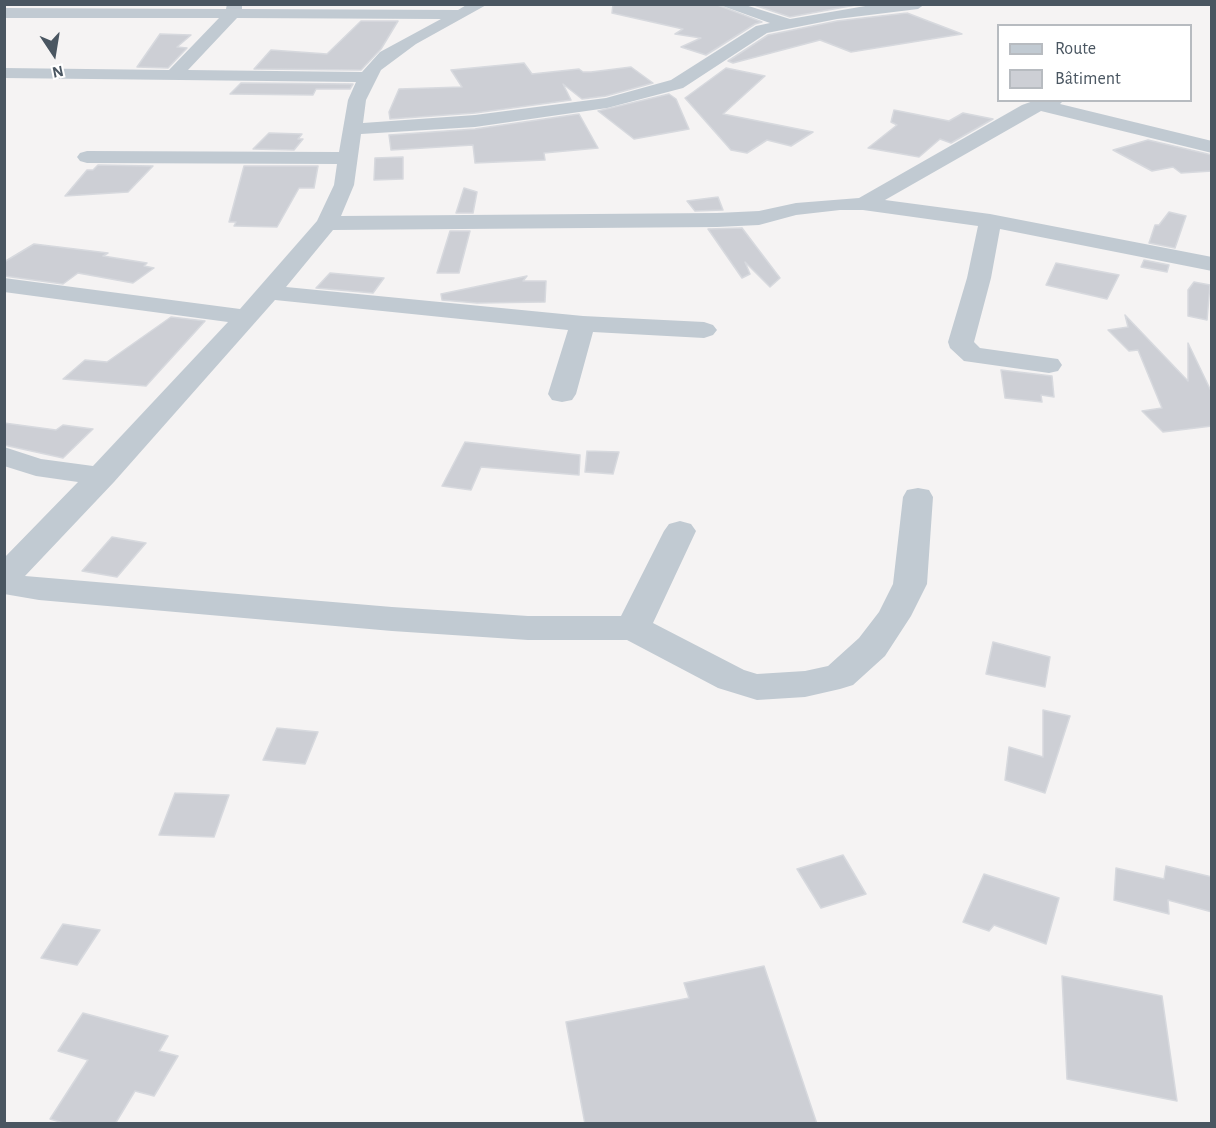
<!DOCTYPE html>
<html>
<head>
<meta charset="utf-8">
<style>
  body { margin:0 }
  #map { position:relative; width:1216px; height:1128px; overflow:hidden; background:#f5f3f3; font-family:"Alegreya Sans",sans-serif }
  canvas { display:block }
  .frame { position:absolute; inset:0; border:6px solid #4a5661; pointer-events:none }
  .legend { position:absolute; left:997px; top:24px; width:195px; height:78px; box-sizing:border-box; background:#fff; border:2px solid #b7bbc0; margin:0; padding:8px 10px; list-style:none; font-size:18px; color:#4a5661 }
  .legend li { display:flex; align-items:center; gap:12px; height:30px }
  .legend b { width:30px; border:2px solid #b7bbc0 }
  .north { position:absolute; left:24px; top:24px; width:60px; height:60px; -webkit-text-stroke:4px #fff; paint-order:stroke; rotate:168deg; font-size:16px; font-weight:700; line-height:24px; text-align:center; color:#4a5661 }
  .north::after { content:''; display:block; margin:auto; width:21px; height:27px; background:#4a5661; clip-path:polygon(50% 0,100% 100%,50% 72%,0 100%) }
</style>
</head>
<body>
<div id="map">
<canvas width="1216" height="1128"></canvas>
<div class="frame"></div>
<ul class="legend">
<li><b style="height:8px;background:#c1cad2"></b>Route</li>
<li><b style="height:16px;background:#cdcfd5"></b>Bâtiment</li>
</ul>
<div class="north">N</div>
</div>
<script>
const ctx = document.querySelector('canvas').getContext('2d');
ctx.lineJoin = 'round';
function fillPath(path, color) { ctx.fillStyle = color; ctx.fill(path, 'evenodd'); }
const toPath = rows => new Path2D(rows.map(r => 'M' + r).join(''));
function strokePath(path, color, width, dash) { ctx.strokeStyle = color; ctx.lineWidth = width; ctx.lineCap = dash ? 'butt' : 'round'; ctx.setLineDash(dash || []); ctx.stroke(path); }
const building = toPath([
  [613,4,715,4,762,22,755,24,706,55,681,47,701,38,675,34,683,29,612,13,613,4],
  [751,4,861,4,790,17,751,4],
  [907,13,962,34,851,52,820,40,733,63,728,61,768,35,837,21,907,13],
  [361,21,398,21,381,49,361,70,254,69,271,50,327,54,361,21],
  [160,34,191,35,177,47,187,48,168,68,137,67,160,34],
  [524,63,532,74,579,69,583,72,591,72,631,67,653,83,606,96,582,99,563,84,571,100,475,113,390,119,389,112,399,89,462,87,451,70,524,63],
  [726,68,765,76,723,114,813,132,791,146,767,140,747,153,731,150,685,98,726,68],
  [241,83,353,84,350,89,316,89,313,95,230,94,241,83],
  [669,94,676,99,689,129,634,139,598,111,669,94],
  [894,110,949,121,963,113,993,119,951,143,940,139,919,157,868,148,897,125,891,122,894,110],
  [579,114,598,148,544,153,545,160,475,163,473,145,391,150,389,135,475,129,579,114],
  [269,133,302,134,298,139,303,139,294,150,253,149,269,133],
  [1148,140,1212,155,1212,171,1181,173,1173,167,1152,171,1113,150,1148,140],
  [403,157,403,179,374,180,375,158,403,157],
  [98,165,153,166,128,192,65,196,87,170,93,170,98,165],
  [244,166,318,166,314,188,299,188,277,227,234,226,236,222,229,222,244,166],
  [464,188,477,192,473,213,456,213,464,188],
  [718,197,723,210,695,211,687,201,718,197],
  [1169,212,1186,216,1175,248,1149,243,1155,225,1159,225,1169,212],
  [742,228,780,278,770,287,745,262,750,274,742,278,708,229,742,228],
  [450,231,470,231,459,273,437,273,450,231],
  [34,244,108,253,103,256,147,263,144,266,154,268,133,283,78,273,63,284,4,276,4,262,34,244],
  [1144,260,1169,265,1167,272,1141,267,1144,260],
  [1056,263,1103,272,1119,275,1107,299,1046,285,1056,263],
  [330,273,384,278,373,293,316,288,330,273],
  [527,276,523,281,546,281,545,302,477,303,442,300,441,294,527,276],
  [1194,282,1210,285,1207,320,1188,316,1188,290,1194,282],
  [1125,315,1188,381,1188,343,1212,393,1212,426,1163,432,1142,411,1162,408,1138,350,1129,351,1108,330,1128,327,1125,315],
  [171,317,205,321,146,386,63,379,85,360,107,362,171,317],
  [1001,370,1052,376,1054,397,1041,395,1042,402,1005,398,1001,370],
  [4,423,56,430,63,425,93,429,63,458,4,445,4,423],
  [465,442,580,455,579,475,481,467,471,490,442,486,465,442],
  [587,451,619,452,613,474,585,472,587,451],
  [112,537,146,543,117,577,82,571,112,537],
  [993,642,1050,657,1045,687,986,674,993,642],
  [1043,710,1070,716,1045,793,1005,780,1009,747,1043,757,1043,710],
  [277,728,318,732,305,764,263,760,277,728],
  [175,793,229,795,214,837,159,835,175,793],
  [843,855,866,894,821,908,797,869,843,855],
  [1166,866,1212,877,1212,912,1168,900,1169,914,1114,900,1116,868,1164,879,1166,866],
  [984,874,1059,898,1046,944,994,925,989,931,963,922,984,874],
  [63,924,100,930,77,965,41,958,63,924],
  [764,966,817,1124,585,1124,566,1022,689,998,684,983,764,966],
  [1062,976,1162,996,1177,1101,1067,1079,1062,976],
  [83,1013,168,1036,159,1051,178,1056,154,1096,135,1091,115,1124,67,1124,50,1119,88,1060,58,1051,83,1013]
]);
fillPath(building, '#cdcfd5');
strokePath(building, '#d7d9de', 1.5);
fillPath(toPath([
  [227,4,242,4,242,9,458,10,468,4,488,4,416,44,381,70,366,100,363,123,475,115,606,98,671,80,756,26,770,23,717,4,742,4,790,19,877,4,925,4,918,9,837,19,767,33,683,88,607,108,475,127,361,134,354,185,341,216,717,213,759,211,796,203,859,198,1022,105,1036,100,1064,100,1060,104,1212,141,1212,153,1041,111,885,200,990,214,1212,257,1212,271,1000,229,991,278,974,342,980,348,1058,359,1062,365,1058,371,1049,373,964,361,950,348,948,342,967,278,978,226,863,210,840,210,796,215,759,225,717,227,333,230,286,287,583,316,704,322,713,325,717,330,713,335,704,338,593,332,576,394,572,400,562,402,552,400,548,394,568,330,275,300,114,482,25,576,392,607,528,616,621,616,664,531,669,524,680,521,691,524,696,531,653,623,744,670,757,674,805,671,828,666,859,638,879,612,893,584,903,497,907,490,918,488,929,490,933,497,927,584,911,616,885,656,853,685,840,689,805,697,757,700,718,688,627,640,528,640,392,631,39,600,4,594,4,558,78,482,36,476,4,466,4,447,41,459,93,466,228,322,4,292,4,278,240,309,317,221,334,185,337,164,87,163,80,161,77,157,80,153,87,151,339,152,348,100,356,82,4,78,4,68,169,70,219,18,4,18,4,8,226,9,227,4],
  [237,18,441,19,380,52,362,72,188,70,237,18]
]), '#c1cad2');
</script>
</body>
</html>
